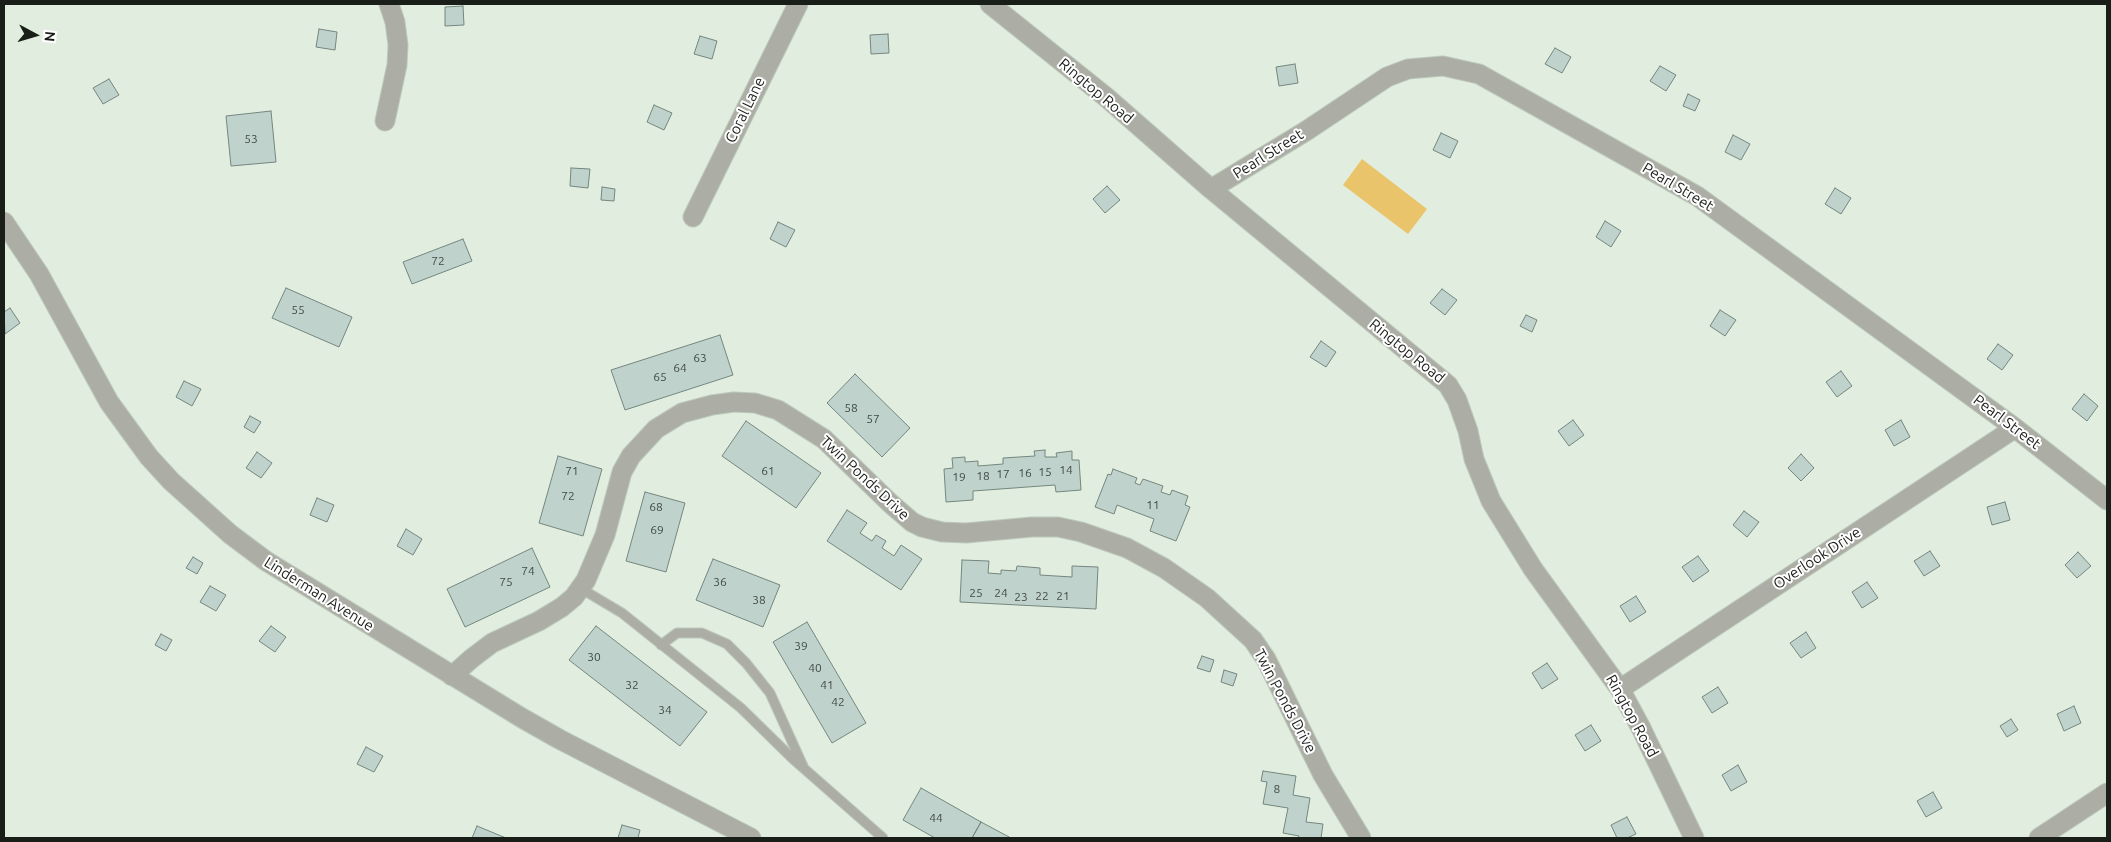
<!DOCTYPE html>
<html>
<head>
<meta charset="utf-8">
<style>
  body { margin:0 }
  #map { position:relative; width:2111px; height:842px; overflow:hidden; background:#e1eedf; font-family:Ubuntu,sans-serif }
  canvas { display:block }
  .frame { position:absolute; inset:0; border:5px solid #1a1e19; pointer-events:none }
  .north { position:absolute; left:10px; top:10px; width:50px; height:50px; -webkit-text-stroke:4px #fff; paint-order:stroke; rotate:96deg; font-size:14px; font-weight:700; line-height:20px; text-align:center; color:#1a1e19 }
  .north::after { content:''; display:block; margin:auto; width:18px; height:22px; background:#1a1e19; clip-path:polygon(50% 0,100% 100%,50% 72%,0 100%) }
</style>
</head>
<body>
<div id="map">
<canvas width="2111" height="842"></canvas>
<div class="frame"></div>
<div class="north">N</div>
</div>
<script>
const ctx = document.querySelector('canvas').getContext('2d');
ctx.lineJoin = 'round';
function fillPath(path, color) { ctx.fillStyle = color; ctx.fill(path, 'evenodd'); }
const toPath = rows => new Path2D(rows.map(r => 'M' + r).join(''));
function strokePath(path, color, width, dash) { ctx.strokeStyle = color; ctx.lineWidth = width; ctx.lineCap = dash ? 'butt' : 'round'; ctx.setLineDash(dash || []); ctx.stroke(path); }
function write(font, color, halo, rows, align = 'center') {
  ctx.font = font + ' Ubuntu,sans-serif'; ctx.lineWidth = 4; ctx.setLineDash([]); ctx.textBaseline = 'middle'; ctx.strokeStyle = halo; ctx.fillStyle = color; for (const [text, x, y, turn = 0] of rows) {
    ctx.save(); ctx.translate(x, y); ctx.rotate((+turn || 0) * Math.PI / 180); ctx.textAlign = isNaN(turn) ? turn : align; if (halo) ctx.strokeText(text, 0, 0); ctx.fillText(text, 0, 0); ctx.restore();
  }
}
fillPath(toPath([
  [1362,159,1427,209,1408,234,1343,185]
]), '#e9c46b');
const building = toPath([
  [463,6,464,25,445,26,445,7,463,6],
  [319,29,337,32,335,50,316,47,319,29],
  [888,34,889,53,871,54,870,35,888,34],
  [700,36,717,41,712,59,694,54,700,36],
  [1555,48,1571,57,1562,73,1545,64,1555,48],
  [1295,64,1298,83,1279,86,1276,67,1295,64],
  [1660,66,1676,75,1666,91,1650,81,1660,66],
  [109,79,119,95,103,104,93,88,109,79],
  [1688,94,1700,100,1695,111,1683,106,1688,94],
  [654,105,672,113,664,130,647,122,654,105],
  [271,111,276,162,231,166,226,116,271,111],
  [1441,133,1458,141,1450,158,1433,150,1441,133],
  [1733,135,1750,144,1741,160,1725,152,1733,135],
  [571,168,590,169,588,188,570,186,571,168],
  [1107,186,1120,200,1105,213,1093,199,1107,186],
  [602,187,615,189,614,201,601,200,602,187],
  [1835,188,1851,198,1841,214,1825,204,1835,188],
  [1605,221,1621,231,1611,247,1596,237,1605,221],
  [778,222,795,230,786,247,770,239,778,222],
  [463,239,472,261,412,284,403,262,463,239],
  [286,288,352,317,339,347,272,318,286,288],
  [1442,289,1457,300,1445,315,1430,303,1442,289],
  [10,308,20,323,5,334,4,312,10,308],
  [1720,310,1736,320,1725,336,1710,326,1720,310],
  [1526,315,1537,320,1532,332,1520,326,1526,315],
  [720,335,733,375,625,410,611,370,720,335],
  [1321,341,1336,352,1326,367,1310,357,1321,341],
  [1998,344,2013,355,2002,370,1987,359,1998,344],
  [1841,371,1852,386,1837,397,1826,382,1841,371],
  [855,374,910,428,882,457,827,403,855,374],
  [184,381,201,389,192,406,176,397,184,381],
  [2084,394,2098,406,2087,421,2072,409,2084,394],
  [250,416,261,422,254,433,244,427,250,416],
  [1573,420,1584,435,1569,446,1558,431,1573,420],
  [1901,420,1910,437,1894,446,1885,430,1901,420],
  [746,421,821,473,796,508,722,456,746,421],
  [1045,450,1045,457,1057,457,1056,453,1072,451,1072,460,1079,460,1081,490,1056,492,1055,485,973,491,973,500,946,502,944,469,953,468,952,458,965,457,965,462,978,461,978,466,1003,464,1003,458,1035,456,1034,451,1045,450],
  [257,452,272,463,261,478,246,468,257,452],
  [1801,454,1814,468,1801,481,1788,468,1801,454],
  [558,456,602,469,583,536,539,523,558,456],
  [1113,469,1137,478,1135,483,1140,485,1143,479,1163,486,1161,492,1170,495,1172,490,1188,496,1185,505,1190,507,1176,541,1150,531,1154,519,1117,505,1114,514,1095,507,1108,474,1111,475,1113,469],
  [645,492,685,503,666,572,626,561,645,492],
  [317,498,334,505,327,522,310,515,317,498],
  [2005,502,2010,520,1992,525,1987,507,2005,502],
  [847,510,867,523,860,533,872,541,876,535,886,541,882,548,894,556,901,545,922,559,901,590,827,541,847,510],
  [1744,511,1759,522,1747,537,1733,525,1744,511],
  [406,529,422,539,413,555,397,546,406,529],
  [532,548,550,587,465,627,447,589,532,548],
  [1930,551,1940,566,1924,576,1914,561,1930,551],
  [2078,552,2091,566,2077,578,2065,565,2078,552],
  [1698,556,1709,571,1693,582,1682,567,1698,556],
  [193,557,203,563,197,574,186,568,193,557],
  [713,559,780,585,763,627,696,600,713,559],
  [962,560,989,561,988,573,1001,574,1001,570,1016,571,1017,566,1040,568,1040,575,1072,577,1072,566,1098,567,1096,609,960,602,962,560],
  [1867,582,1878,598,1862,608,1852,592,1867,582],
  [210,586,226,595,216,611,200,602,210,586],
  [1636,596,1646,612,1630,622,1620,606,1636,596],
  [807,622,866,723,832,743,773,642,807,622],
  [271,626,286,637,275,652,259,641,271,626],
  [596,626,707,712,680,746,569,660,596,626],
  [1806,632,1816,648,1801,658,1790,643,1806,632],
  [161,634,172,640,166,651,155,645,161,634],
  [1202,656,1214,660,1210,672,1197,668,1202,656],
  [1547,663,1558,679,1542,689,1532,673,1547,663],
  [1224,670,1237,674,1233,686,1221,682,1224,670],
  [1718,687,1728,703,1712,713,1702,697,1718,687],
  [2074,706,2081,723,2064,731,2057,714,2074,706],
  [2011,719,2018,730,2007,737,2000,726,2011,719],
  [1591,725,1601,741,1585,751,1575,735,1591,725],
  [366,747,383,756,374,772,357,764,366,747],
  [1738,765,1747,782,1731,791,1722,775,1738,765],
  [1263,771,1296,776,1293,795,1310,798,1306,822,1323,824,1321,838,1298,838,1299,836,1283,833,1288,808,1263,804,1267,782,1261,781,1263,771],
  [921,788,981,822,972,838,935,838,903,820,921,788],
  [1933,792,1942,808,1926,817,1917,801,1933,792],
  [1627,817,1636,834,1627,838,1617,838,1611,825,1627,817],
  [981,822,1011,838,972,838,981,822],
  [622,825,640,830,638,838,618,838,622,825],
  [477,826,506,838,472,838,477,826]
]);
fillPath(building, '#bfd2cb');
strokePath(building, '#74867f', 1);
const lane = toPath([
  [580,588,622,613,741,708,792,758,883,838],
  [661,645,677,633,702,633,727,644,746,663,770,693,803,766]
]);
const street = toPath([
  [990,4,1106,97,1211,189,1448,385,1457,400,1468,431,1474,459,1491,501,1533,569,1620,689,1641,728,1694,838],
  [385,121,397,65,398,45,395,22,389,4],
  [1211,189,1306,131,1387,77,1408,69,1443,66,1479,74,1697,196,2015,428,2107,500],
  [693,217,798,4],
  [4,222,39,274,109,402,149,457,171,481,230,534,266,561,522,718,559,739,751,838],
  [452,676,471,659,492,643,539,621,562,607,574,597,586,580,605,535,622,472,631,456,656,429,682,413,712,405,734,402,755,403,778,410,824,439,890,503,912,522,922,527,942,532,966,533,1032,527,1058,527,1081,532,1127,548,1164,568,1207,598,1253,640,1266,659,1323,775,1361,838],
  [1620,689,2015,428],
  [2039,838,2107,793]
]);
strokePath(lane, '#bdc9bb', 11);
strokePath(street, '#bdc9bb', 21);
strokePath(lane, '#acaea6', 9);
strokePath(street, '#acaea6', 19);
write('12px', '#434b46', null, [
  ["53",251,139],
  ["72",438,261],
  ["55",298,310],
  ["63",700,358],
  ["64",680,368],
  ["65",660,377],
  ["58",851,408],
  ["57",873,419],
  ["14",1066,470],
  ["71",572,471],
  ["61",768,471],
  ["15",1045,472],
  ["16",1025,473],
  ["17",1003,474],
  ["18",983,476],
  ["19",959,477],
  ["72",568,496],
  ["11",1153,505],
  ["68",656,507],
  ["69",657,530],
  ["74",528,571],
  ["75",506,582],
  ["36",720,582],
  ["25",976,593],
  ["24",1001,593],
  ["22",1042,596],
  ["21",1063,596],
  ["23",1021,597],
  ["38",759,600],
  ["39",801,646],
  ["30",594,657],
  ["40",815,668],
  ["32",632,685],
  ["41",827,685],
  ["42",838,702],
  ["34",665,710],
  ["8",1277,789],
  ["44",936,818]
]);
write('15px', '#1a1e19', '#fff', [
  ["Ringtop Road",1096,91,40],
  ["Coral Lane",745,110,-64],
  ["Pearl Street",1268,154,-32],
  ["Pearl Street",1678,187,31],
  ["Ringtop Road",1407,351,39],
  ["Pearl Street",2007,422,37],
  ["Twin Ponds Drive",865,478,43],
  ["Overlook Drive",1817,558,-33],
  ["Linderman Avenue",319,594,32],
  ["Twin Ponds Drive",1285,701,62],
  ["Ringtop Road",1632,716,61]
]);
</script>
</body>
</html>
